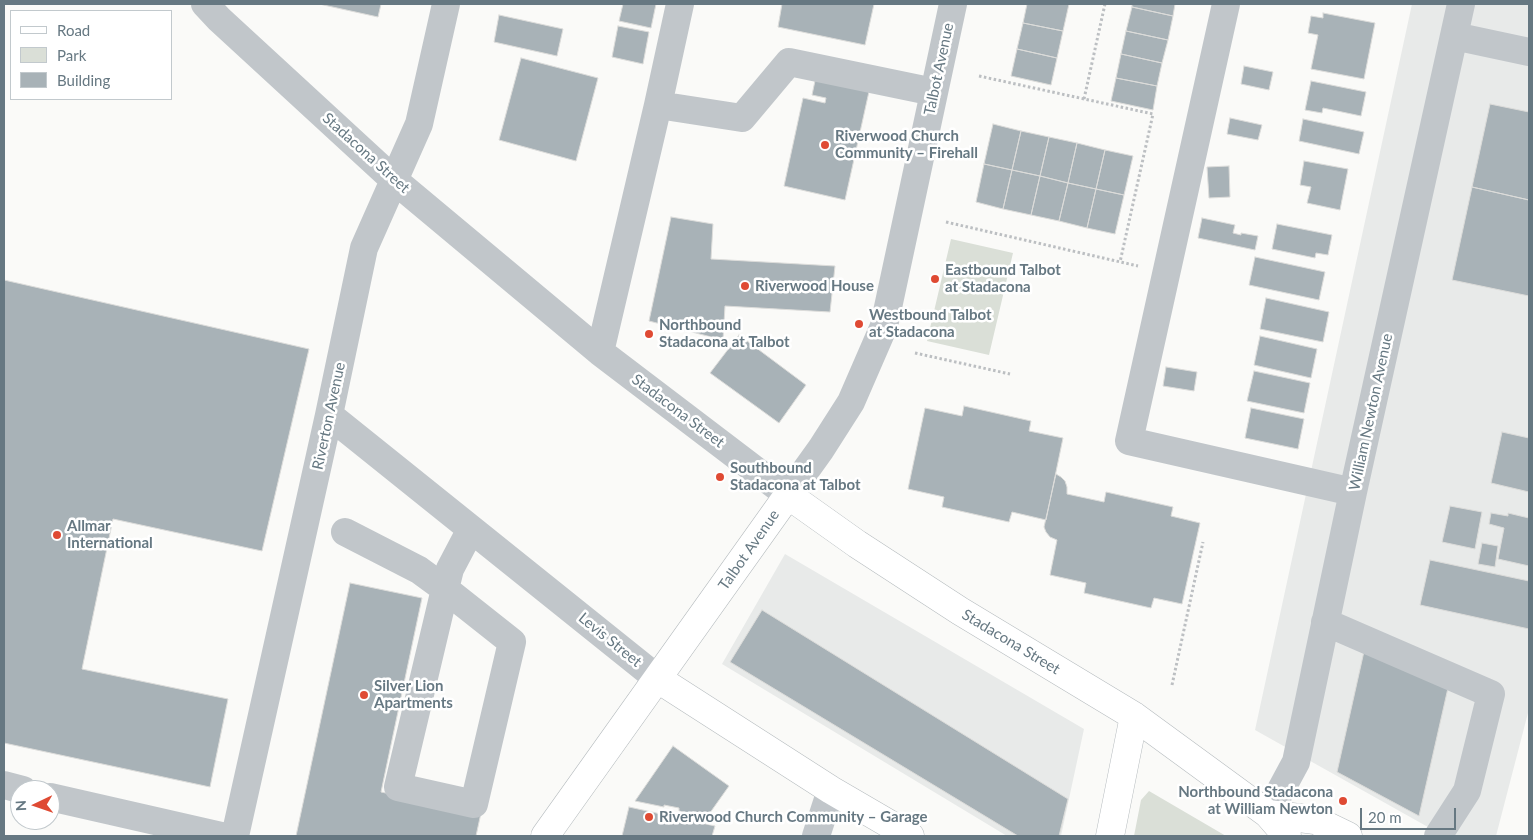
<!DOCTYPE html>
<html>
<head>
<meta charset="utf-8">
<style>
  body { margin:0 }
  #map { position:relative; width:1533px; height:840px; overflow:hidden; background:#fafaf8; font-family:Lato,sans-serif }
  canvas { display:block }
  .frame { position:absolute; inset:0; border:5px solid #667882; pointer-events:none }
  .legend { position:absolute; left:10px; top:10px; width:162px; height:90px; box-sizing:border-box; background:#fff; border:1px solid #c2c9cd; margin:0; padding:6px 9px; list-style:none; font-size:15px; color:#667882 }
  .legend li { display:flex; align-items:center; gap:10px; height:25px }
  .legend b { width:25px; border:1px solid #c2c9cd }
  .north { position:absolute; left:10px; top:780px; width:50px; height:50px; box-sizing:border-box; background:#fff; border:1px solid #c2c9cd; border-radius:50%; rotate:267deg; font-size:14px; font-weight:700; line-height:20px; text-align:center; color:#667882 }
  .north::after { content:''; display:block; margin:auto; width:18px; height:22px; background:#df4a33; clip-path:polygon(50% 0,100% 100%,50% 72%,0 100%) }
  .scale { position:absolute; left:1360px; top:808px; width:96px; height:22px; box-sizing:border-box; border:2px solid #667882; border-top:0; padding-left:6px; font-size:15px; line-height:18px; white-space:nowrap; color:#667882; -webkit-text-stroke:4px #fff; paint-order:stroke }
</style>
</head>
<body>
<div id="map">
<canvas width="1533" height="840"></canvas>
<div class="frame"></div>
<ul class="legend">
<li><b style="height:6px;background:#fff"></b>Road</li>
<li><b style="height:14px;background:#dadfd7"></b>Park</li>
<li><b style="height:14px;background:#a8b2b7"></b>Building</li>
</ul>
<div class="north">N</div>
<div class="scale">20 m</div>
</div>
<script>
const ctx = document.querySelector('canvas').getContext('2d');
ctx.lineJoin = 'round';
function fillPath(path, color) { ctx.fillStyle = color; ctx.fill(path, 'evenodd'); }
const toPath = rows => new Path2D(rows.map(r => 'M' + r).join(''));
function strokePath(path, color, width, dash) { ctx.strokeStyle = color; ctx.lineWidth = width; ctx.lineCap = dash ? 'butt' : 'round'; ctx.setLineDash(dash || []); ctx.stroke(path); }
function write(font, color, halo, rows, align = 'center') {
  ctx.font = font + ' Lato,sans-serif'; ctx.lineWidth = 5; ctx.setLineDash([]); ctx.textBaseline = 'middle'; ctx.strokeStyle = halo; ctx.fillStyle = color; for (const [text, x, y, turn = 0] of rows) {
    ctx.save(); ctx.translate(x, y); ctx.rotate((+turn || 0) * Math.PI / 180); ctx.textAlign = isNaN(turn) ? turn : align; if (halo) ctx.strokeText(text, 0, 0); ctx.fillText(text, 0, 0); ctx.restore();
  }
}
fillPath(toPath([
  [1412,4,1529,4,1529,709,1496,836,1444,836,1255,730],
  [785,554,1084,729,1061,836,1007,836,722,664]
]), '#e8eae9');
fillPath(toPath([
  [951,239,1013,253,989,355,927,341],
  [1149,791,1226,836,1134,836,1141,800]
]), '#dadfd7');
const building = toPath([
  [319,4,381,4,378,17,319,4],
  [623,4,656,4,651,28,619,21,623,4],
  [782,4,874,4,865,45,778,27,782,4],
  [1027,4,1069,4,1063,31,1023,23,1027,4],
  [1132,4,1175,4,1173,16,1132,7,1132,4],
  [1132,7,1173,16,1168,40,1126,31,1132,7],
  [1323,13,1375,23,1364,79,1311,69,1318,35,1308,33,1311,16,1323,18,1323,13],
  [499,15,563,29,557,56,494,42,499,15],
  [1023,23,1063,31,1057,58,1017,49,1023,23],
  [618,26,649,32,643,64,612,57,618,26],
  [1126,31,1168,40,1162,63,1121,54,1126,31],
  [1017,49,1057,58,1051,85,1011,76,1017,49],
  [1121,54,1162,63,1157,86,1116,78,1121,54],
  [521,58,598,78,576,161,499,140,521,58],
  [1244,66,1273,72,1269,90,1241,84,1244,66],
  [816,76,870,87,845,200,784,186,803,98,825,103,826,98,812,95,816,76],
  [1116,78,1157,86,1153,110,1111,101,1116,78],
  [1311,81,1366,92,1361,116,1323,108,1322,113,1305,110,1311,81],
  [1490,104,1529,112,1529,200,1472,187,1490,104],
  [1230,118,1262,125,1258,140,1227,134,1230,118],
  [1303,119,1364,132,1359,154,1299,141,1303,119],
  [993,124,1021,131,1012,170,984,164,993,124],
  [1021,131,1049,137,1040,176,1012,170,1021,131],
  [1049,137,1077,143,1068,183,1040,176,1049,137],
  [1077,143,1105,150,1096,189,1068,183,1077,143],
  [1105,150,1133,156,1124,195,1096,189,1105,150],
  [1304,161,1348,169,1340,210,1307,203,1311,187,1300,185,1304,161],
  [984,164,1012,170,1003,209,976,202,984,164],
  [1229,166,1230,197,1209,198,1207,167,1229,166],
  [1012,170,1040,176,1031,215,1003,209,1012,170],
  [1040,176,1068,183,1059,221,1031,215,1040,176],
  [1068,183,1096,189,1087,228,1059,221,1068,183],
  [1472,187,1529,200,1529,296,1452,280,1472,187],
  [1096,189,1124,195,1115,234,1087,228,1096,189],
  [671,217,713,224,711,259,835,266,830,312,725,306,723,340,649,321,671,217],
  [1202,218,1235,225,1233,233,1241,235,1241,233,1258,236,1255,250,1198,238,1202,218],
  [1277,224,1332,235,1328,255,1316,253,1315,258,1272,249,1277,224],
  [1255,257,1325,272,1319,300,1249,285,1255,257],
  [4,280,309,349,262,551,113,519,82,669,228,699,210,787,4,743,4,280],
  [1266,298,1329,312,1323,342,1260,329,1266,298],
  [739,335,806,385,779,423,710,373,739,335],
  [1260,336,1317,349,1311,378,1254,365,1260,336],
  [1166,367,1197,372,1194,391,1163,386,1166,367],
  [1254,371,1310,383,1304,413,1247,401,1254,371],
  [964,406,1031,421,1029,431,1063,438,1046,520,1012,512,1009,522,942,507,944,497,908,489,925,408,962,416,964,406],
  [1251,408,1304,419,1298,449,1245,438,1251,408],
  [1502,432,1529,438,1529,492,1491,483,1502,432],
  [1056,474,1061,477,1065,481,1067,487,1067,494,1104,502,1106,492,1173,507,1171,516,1200,523,1182,604,1154,598,1151,608,1084,593,1086,583,1050,575,1057,540,1050,537,1046,532,1044,527,1056,474],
  [1450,506,1482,512,1475,549,1442,542,1450,506],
  [1491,513,1508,516,1508,513,1529,518,1529,566,1498,559,1504,528,1489,524,1491,513],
  [1482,543,1498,546,1495,567,1478,564,1482,543],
  [1430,560,1529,581,1529,629,1420,605,1430,560],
  [350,583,422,598,381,792,481,813,476,836,296,836,350,583],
  [762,610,1068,799,1059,836,1018,836,730,662,762,610],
  [1365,647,1448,688,1419,816,1337,772,1365,647],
  [673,746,729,786,707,817,679,811,679,808,664,805,664,807,635,801,673,746],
  [629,807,715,826,712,836,622,836,629,807]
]);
fillPath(building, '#a8b2b7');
strokePath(building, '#dcdcda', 1);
const major = toPath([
  [658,679,831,790,910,836],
  [1268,814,1315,820,1348,836],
  [545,836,788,495,857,544,960,611,1134,716,1268,814,1287,836],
  [1110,836,1134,716]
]);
strokePath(major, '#b5bbbe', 29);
strokePath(toPath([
  [979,76,1153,114,1120,262],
  [1084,99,1105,4],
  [946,222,1138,266],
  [915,353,1010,374],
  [1172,685,1203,542]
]), '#bcbfc2', 3, [2.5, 2.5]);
strokePath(toPath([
  [205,4,219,19,394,180,600,352,788,495,821,449,851,402,884,326,953,4],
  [1226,4,1129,441,1353,492],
  [1454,36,1529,52],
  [658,105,742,118,789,62,934,92],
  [600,352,658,105,680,4],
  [329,415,658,679],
  [345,532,419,570,445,589,512,642,474,804,398,787,445,589,450,569,471,529],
  [1325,622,1491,694,1467,791,1438,836],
  [4,785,23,790],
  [50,797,221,836],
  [1268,814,1296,762,1353,492,1461,4],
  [235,836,329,415,364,248,419,124,446,4],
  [816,836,831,790]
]), '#c1c6ca', 28);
strokePath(major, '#fff', 28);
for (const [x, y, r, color] of [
  [825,145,5,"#df4a33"],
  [935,279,5,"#df4a33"],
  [745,286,5,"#df4a33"],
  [859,324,5,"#df4a33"],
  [649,334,5,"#df4a33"],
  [720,477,5,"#df4a33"],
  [57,535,5,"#df4a33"],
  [364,695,5,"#df4a33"],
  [1343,801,5,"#df4a33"],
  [649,817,5,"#df4a33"]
]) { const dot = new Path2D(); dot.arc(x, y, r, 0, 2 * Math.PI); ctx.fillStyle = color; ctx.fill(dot); strokePath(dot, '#fff', 2); }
write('15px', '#667882', '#fff', [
  ["Talbot Avenue",939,69,-78],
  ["Stadacona Street",366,153,42],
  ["Stadacona Street",678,411,37],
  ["William Newton Avenue",1371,412,-78],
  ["Riverton Avenue",329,416,-78],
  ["Talbot Avenue",749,550,-55],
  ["Levis Street",610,640,39],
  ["Stadacona Street",1011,642,31]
]);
write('bold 15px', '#667882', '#fff', [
  ["Riverwood Church",835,136],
  ["Community – Firehall",835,153],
  ["Eastbound Talbot",945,270],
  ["at Stadacona",945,287],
  ["Riverwood House",755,286],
  ["Westbound Talbot",869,315],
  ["at Stadacona",869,332],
  ["Northbound",659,325],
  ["Stadacona at Talbot",659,342],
  ["Southbound",730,468],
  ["Stadacona at Talbot",730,485],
  ["Allmar",67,526],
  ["International",67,543],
  ["Silver Lion",374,686],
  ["Apartments",374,703],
  ["Northbound Stadacona",1333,792,"right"],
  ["at William Newton",1333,809,"right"],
  ["Riverwood Church Community – Garage",659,817]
], 'left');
</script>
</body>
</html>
